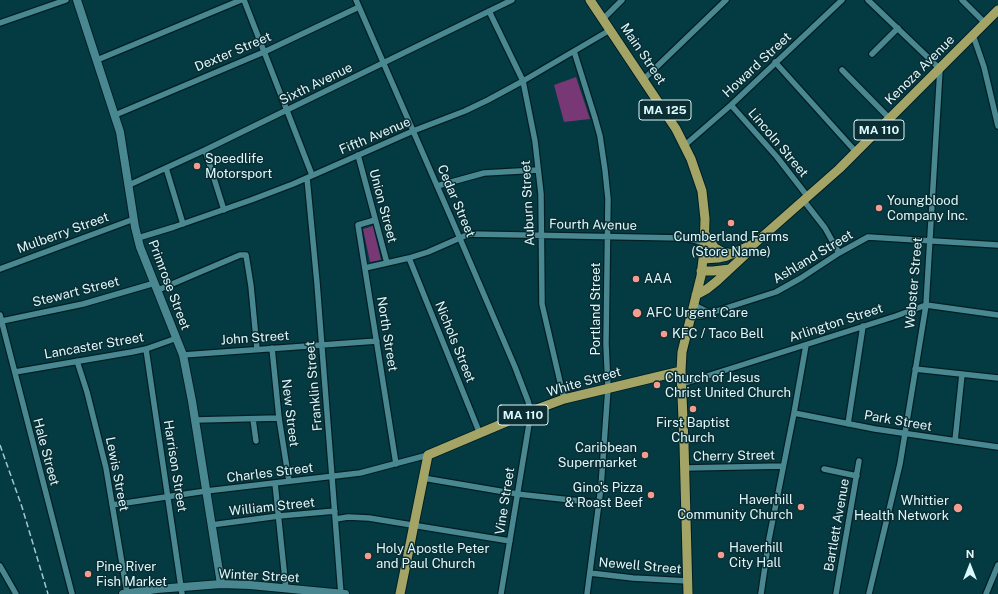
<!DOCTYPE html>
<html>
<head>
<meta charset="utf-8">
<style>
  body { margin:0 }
  #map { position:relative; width:998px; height:594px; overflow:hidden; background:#043a41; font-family:"Public Sans",sans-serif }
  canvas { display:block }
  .north { position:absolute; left:950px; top:546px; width:40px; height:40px; -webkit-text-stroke:3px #0c2e33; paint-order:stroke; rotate:0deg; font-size:11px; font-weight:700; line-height:16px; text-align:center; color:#daf9fe }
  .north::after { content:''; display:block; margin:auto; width:14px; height:18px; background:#daf9fe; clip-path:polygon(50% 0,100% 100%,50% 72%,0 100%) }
</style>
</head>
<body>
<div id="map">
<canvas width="998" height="594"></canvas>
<div class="north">N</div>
</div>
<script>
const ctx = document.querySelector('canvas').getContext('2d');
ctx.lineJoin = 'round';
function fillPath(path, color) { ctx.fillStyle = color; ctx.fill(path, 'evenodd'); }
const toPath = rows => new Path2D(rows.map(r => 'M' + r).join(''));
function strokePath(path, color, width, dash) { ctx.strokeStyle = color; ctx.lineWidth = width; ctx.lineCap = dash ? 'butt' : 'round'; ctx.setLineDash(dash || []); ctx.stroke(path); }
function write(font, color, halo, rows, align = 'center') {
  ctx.font = font + ' "Public Sans",sans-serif'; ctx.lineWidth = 3; ctx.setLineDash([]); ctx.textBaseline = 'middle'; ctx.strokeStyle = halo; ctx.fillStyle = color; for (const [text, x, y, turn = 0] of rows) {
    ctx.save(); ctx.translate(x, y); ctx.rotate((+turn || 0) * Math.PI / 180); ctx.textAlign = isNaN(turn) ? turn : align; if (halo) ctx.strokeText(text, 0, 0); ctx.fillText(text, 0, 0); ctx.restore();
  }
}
fillPath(toPath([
  [576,77,590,119,564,122,554,85],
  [373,226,381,260,370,262,363,229]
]), '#783775');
const minor = toPath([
  [244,0,312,175],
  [356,0,455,227,515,367,528,401,531,412,501,594],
  [868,0,940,69,926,305,900,464,869,594],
  [962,0,985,23],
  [489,11,523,81,535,141,541,194,542,304,564,399],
  [603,19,622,0],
  [0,23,66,0],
  [973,35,984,67,998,126],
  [574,51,595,118,600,136,605,170,608,199,606,344,608,388,601,487,587,594],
  [872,54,898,28],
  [97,60,241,0],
  [775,62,856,152],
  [842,70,890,119],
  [644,79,726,0],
  [731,105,777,157,808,197],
  [115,115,264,52,359,7],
  [685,145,731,105,842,0],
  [205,150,224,210],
  [358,155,387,263],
  [166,168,183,224],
  [307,178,317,283,341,594],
  [129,185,205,150,512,0],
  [437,186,484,173,538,170],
  [804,201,825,228,839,253],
  [375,220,358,225,396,464],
  [138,238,174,227,251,200,293,184,413,131,465,111,488,100,523,81,610,30],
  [409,258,480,434],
  [365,268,409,258,428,252,469,234,683,238,694,240,705,244],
  [0,269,134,219],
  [158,290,240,255,246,255,251,286,257,349],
  [694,305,710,313],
  [0,315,72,594],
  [692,315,701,316,776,292,801,278,839,253,868,237,998,245],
  [2,321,83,304,155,283],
  [272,348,279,418,289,481],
  [146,349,182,594],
  [183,355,377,341],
  [77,361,87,392,106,468,127,593],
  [915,369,998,378],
  [15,372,132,352,146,349,177,338],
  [682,384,896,316,926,305,998,315],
  [794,413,875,429,998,447],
  [253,419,256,441],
  [195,420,279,418],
  [848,424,863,326],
  [955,441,962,374],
  [685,468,783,466],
  [824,469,857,476],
  [423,478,517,494,598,503],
  [275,483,286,589],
  [112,505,206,491,360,473,428,455],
  [336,519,348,517,369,518,510,541],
  [211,525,279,516,335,511],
  [0,566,16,594],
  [590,573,633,578,688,581],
  [761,594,769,539,794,413,806,345],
  [836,594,859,461],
  [986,594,998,565]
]);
const secondary = toPath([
  [77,0,120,132,135,227,140,247,183,355,192,401,221,584],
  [123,594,157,589,221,584,250,585,345,594]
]);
const primary = toPath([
  [590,0,676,129,691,159,702,191,705,219,704,251,701,276,682,352,681,371,684,444,688,594],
  [705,234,715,248,722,252,732,254],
  [703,259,718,258,727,256,753,244],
  [701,271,713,271,730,269],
  [696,295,707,289,717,281,746,254,754,244,839,169,998,10],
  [400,594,428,455,537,409,564,399,681,371]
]);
strokePath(minor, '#001f24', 8);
strokePath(secondary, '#001f24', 10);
strokePath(primary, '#001f24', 11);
strokePath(minor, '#498791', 5.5);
strokePath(secondary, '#498791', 8);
strokePath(primary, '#a4a467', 9);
strokePath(toPath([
  [0,445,22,507,48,594]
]), '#a2c7cc', 1.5, [6, 3]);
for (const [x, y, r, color] of [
  [197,166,4,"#f59c90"],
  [879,208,4,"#f59c90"],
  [731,223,4,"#f59c90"],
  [636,279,4,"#f59c90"],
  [637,313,5,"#f59c90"],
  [664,334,4,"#f59c90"],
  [657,385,4,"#f59c90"],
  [693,409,4,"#f59c90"],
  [645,455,4,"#f59c90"],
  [651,495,4,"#f59c90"],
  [801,507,4,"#f59c90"],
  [958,508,5,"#f59c90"],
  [721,555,4,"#f59c90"],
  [368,556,4,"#f59c90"],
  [88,574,4,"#f59c90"]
]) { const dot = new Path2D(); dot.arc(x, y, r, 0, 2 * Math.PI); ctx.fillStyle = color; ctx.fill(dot); strokePath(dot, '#0c2e33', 1.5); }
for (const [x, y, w] of [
  [665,110,52],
  [879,130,50],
  [523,415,50]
]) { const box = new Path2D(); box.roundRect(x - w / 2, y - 10, w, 20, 3); ctx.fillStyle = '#0c2e33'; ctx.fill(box); strokePath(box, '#daf9fe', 1); }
write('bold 12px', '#daf9fe', null, [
  ["MA 125",665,110],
  ["MA 110",879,130],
  ["MA 110",523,415]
]);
write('13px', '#daf9fe', '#0c2e33', [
  ["Dexter Street",233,52,-23],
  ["Main Street",643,54,56],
  ["Howard Street",757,65,-43],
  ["Kenoza Avenue",920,70,-45],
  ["Sixth Avenue",316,84,-26],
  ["Fifth Avenue",375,136,-23],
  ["Lincoln Street",778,143,50],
  ["Cedar Street",456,201,67],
  ["Auburn Street",528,203,-93],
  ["Union Street",383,206,75],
  ["Fourth Avenue",593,225,1],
  ["Mulberry Street",63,233,-20],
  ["Ashland Street",813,257,-31],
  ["Webster Street",914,283,-85],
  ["Primrose Street",169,285,69],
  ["Stewart Street",76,292,-14],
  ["Portland Street",596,309,-90],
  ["Arlington Street",836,323,-18],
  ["North Street",387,334,81],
  ["John Street",255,338,-4],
  ["Nichols Street",455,342,68],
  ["Lancaster Street",94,346,-10],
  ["White Street",584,382,-16],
  ["Franklin Street",314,386,-95],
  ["New Street",290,413,83],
  ["Park Street",898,421,10],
  ["Hale Street",46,452,75],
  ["Cherry Street",734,456,-1],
  ["Harrison Street",175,466,81],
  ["Charles Street",270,473,-7],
  ["Lewis Street",117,474,79],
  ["Vine Street",505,501,-81],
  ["William Street",272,507,-6],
  ["Bartlett Avenue",837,525,-80],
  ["Newell Street",640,566,5],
  ["Winter Street",259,576,3]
]);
write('13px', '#daf9fe', '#0c2e33', [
  ["Speedlife",205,159],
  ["Motorsport",205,174],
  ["Youngblood",887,201],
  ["Company Inc.",887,216],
  ["Cumberland Farms",731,237,"center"],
  ["(Store Name)",731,252,"center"],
  ["AAA",644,279],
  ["AFC Urgent Care",646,313],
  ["KFC / Taco Bell",672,334],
  ["Church of Jesus",665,378],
  ["Christ United Church",665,393],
  ["First Baptist",693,423,"center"],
  ["Church",693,438,"center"],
  ["Caribbean",637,448,"right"],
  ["Supermarket",637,463,"right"],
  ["Gino's Pizza",643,488,"right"],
  ["& Roast Beef",643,503,"right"],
  ["Haverhill",793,500,"right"],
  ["Community Church",793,515,"right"],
  ["Whittier",949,501,"right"],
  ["Health Network",949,516,"right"],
  ["Haverhill",729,548],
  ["City Hall",729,563],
  ["Holy Apostle Peter",376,549],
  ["and Paul Church",376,564],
  ["Pine River",96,567],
  ["Fish Market",96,582]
], 'left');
</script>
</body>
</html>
